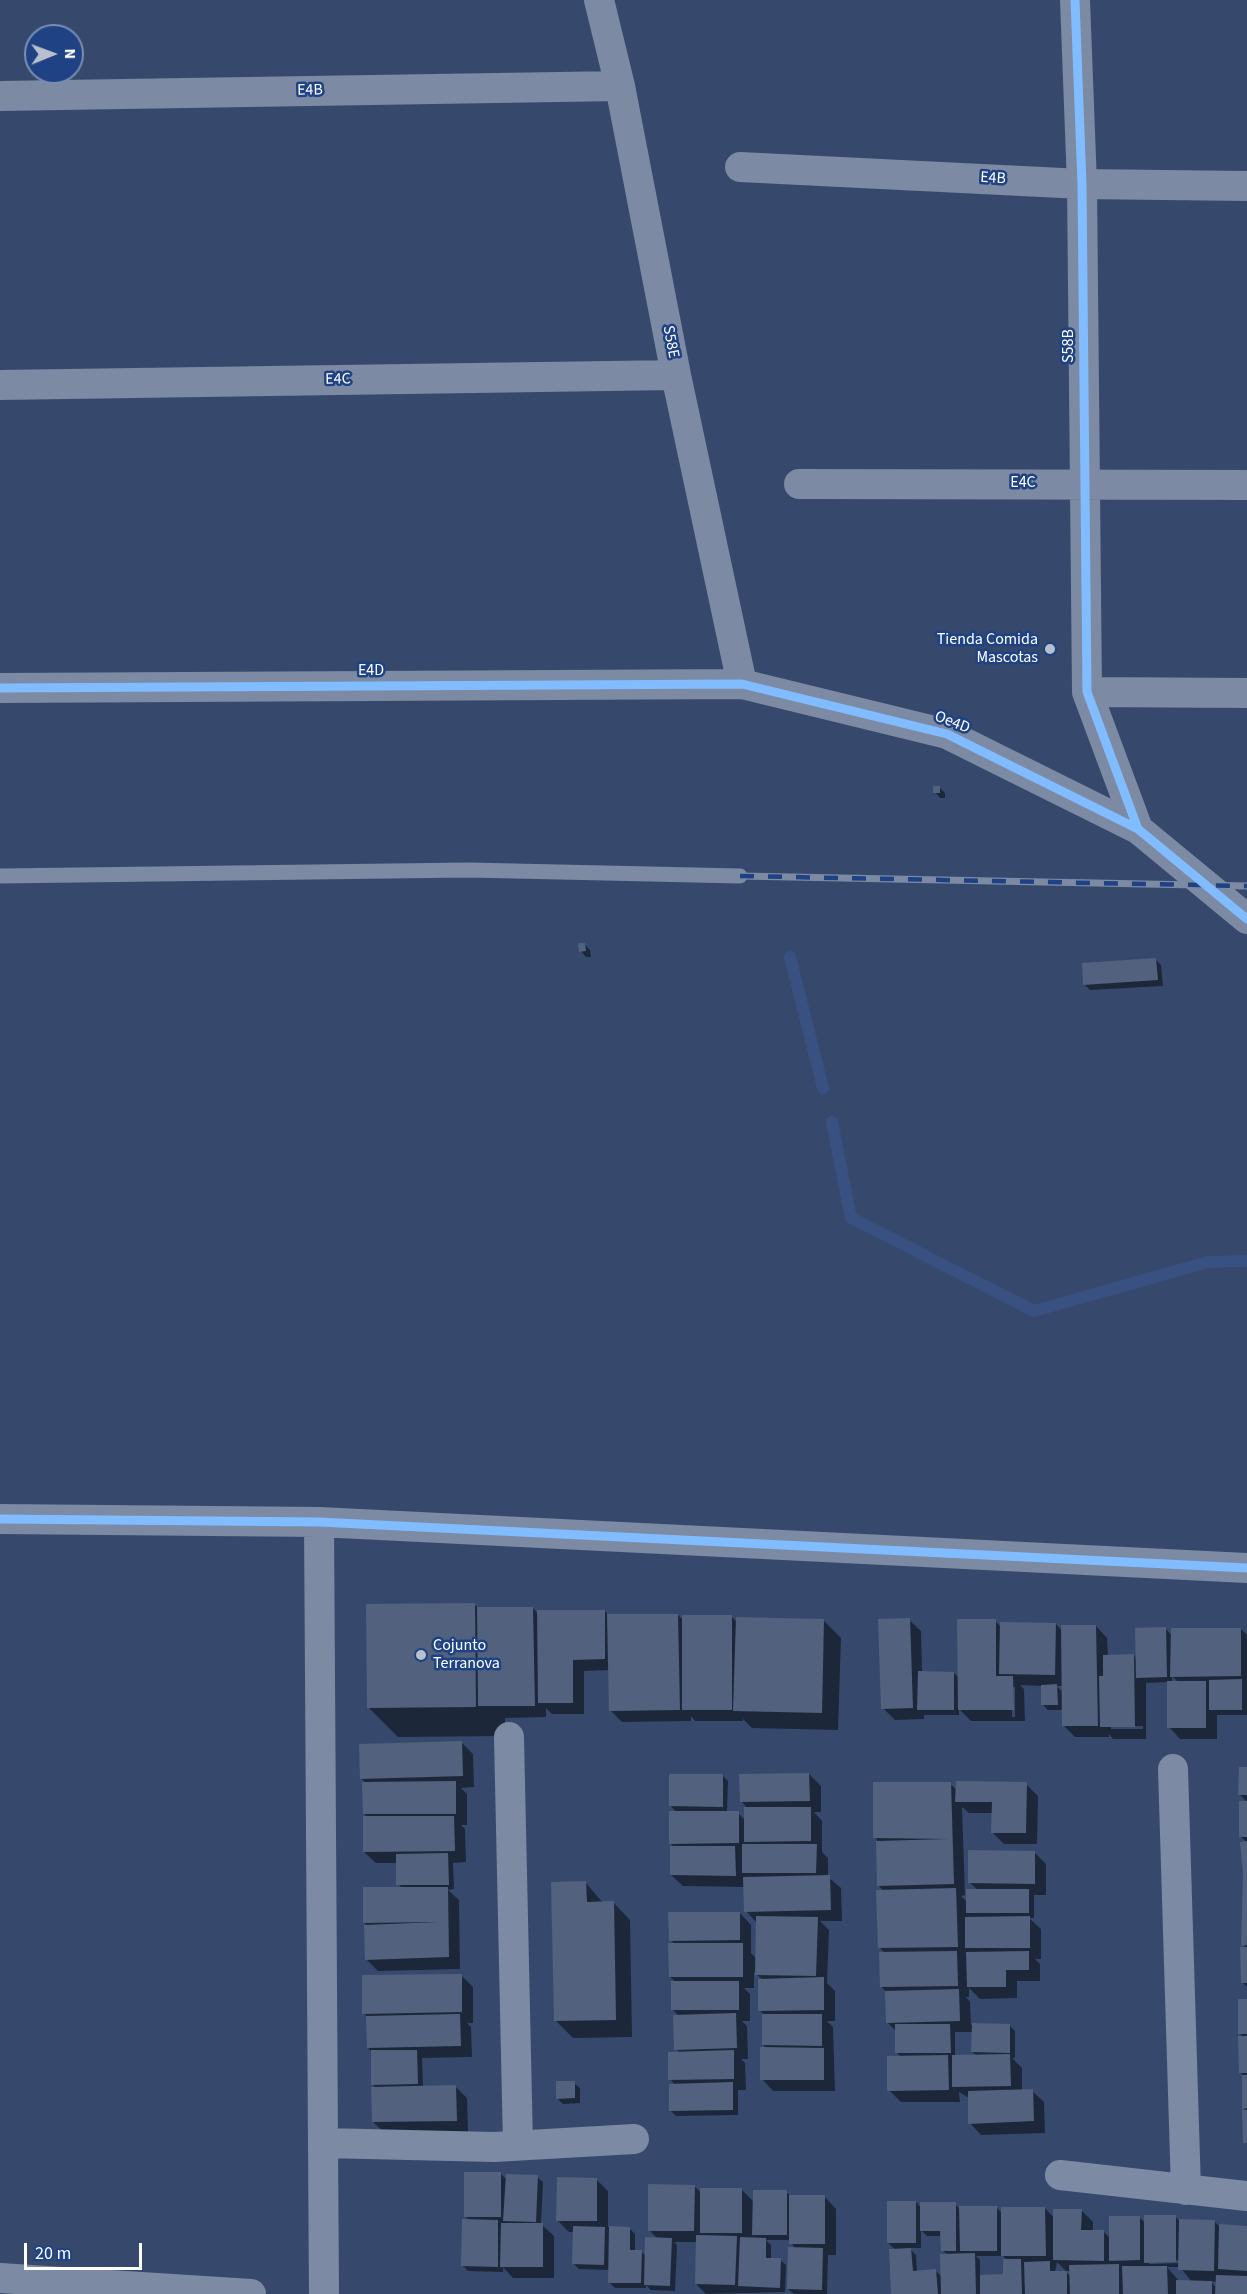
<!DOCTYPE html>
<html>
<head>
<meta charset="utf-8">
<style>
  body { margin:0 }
  #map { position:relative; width:1247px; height:2294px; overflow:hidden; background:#36496d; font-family:"Source Sans 3",sans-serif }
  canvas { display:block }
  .north { position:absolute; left:24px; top:24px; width:60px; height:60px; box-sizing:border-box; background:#1f4284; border:2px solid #798eb5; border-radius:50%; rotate:89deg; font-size:16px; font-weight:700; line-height:24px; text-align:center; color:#fff }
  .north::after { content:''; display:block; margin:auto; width:21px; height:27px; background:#b9bfcc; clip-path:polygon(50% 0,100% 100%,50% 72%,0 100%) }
  .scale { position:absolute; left:24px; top:2243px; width:118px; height:27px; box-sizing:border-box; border:3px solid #fff; border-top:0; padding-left:8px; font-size:18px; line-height:21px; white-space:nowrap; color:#fff; -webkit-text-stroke:4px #1f4284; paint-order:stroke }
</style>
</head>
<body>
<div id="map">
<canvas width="1247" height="2294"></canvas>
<div class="north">N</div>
<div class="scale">20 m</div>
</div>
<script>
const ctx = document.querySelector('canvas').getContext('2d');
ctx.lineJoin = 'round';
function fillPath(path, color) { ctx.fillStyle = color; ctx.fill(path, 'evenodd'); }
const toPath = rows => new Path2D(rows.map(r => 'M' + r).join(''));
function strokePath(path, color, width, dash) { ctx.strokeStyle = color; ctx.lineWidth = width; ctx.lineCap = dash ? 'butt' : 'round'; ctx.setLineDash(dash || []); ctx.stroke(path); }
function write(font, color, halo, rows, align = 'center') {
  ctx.font = font + ' "Source Sans 3",sans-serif'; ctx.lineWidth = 5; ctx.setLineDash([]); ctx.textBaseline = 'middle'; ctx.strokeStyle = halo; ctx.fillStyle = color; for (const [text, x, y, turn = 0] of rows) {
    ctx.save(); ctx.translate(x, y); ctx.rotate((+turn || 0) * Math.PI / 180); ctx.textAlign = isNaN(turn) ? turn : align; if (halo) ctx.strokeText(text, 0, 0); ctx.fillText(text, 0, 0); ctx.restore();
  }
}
fillPath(toPath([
  [939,787,945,793,945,798,940,798,935,792],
  [584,944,590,950,591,957,586,957,581,951],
  [1156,960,1161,965,1163,986,1090,990,1084,984],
  [474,1604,479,1609,533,1608,539,1615,605,1611,609,1616,678,1615,684,1621,732,1617,737,1622,823,1620,841,1638,838,1730,752,1728,743,1719,743,1721,695,1721,691,1716,691,1721,622,1722,610,1710,610,1670,584,1671,584,1714,552,1714,546,1708,546,1717,505,1718,505,1736,398,1737,368,1707],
  [909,1620,921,1631,922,1673,954,1673,959,1678,995,1621,1001,1627,1056,1624,1062,1631,1096,1626,1107,1638,1108,1656,1134,1655,1137,1659,1165,1628,1172,1636,1241,1629,1247,1635,1247,1715,1217,1715,1217,1739,1180,1739,1169,1727,1169,1682,1146,1683,1146,1739,1113,1739,1109,1734,1109,1737,1075,1737,1063,1725,1063,1710,1048,1710,1043,1705,1042,1686,1020,1685,1024,1689,1025,1721,971,1721,959,1709,959,1715,924,1715,924,1719,895,1720,883,1708],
  [1172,1676,1178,1682,1172,1682],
  [1056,1686,1063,1686,1063,1692],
  [1012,1687,1015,1687,1015,1717,1012,1717],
  [1111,1726,1143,1726,1143,1729,1111,1729],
  [461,1742,473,1754,474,1787,461,1788,467,1794,467,1825,461,1825,465,1829,466,1862,453,1863,454,1889,448,1890,459,1900,460,1969,378,1971,366,1959,368,1926,364,1923,402,1888,398,1884,397,1863,376,1863,364,1852,368,1818,364,1814,366,1784,362,1779],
  [1247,1768,1247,1802,1240,1795],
  [809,1774,821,1786,821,1812,814,1812,822,1821,822,1852,828,1858,828,1877,841,1888,842,1921,820,1921,829,1930,827,1983,835,1991,835,2021,827,2021,833,2027,835,2091,773,2091,762,2079,767,2049,763,2045,763,2014,760,2010,763,1980,754,1972,754,1988,744,1988,750,1994,750,2021,742,2021,747,2026,748,2059,741,2059,745,2063,746,2090,738,2090,738,2115,676,2116,671,2111,675,2085,670,2079,680,2053,676,2049,679,2016,672,2009,676,1982,670,1977,675,1944,670,1940,740,1913,751,1925,751,1953,757,1959,757,1923,746,1911,745,1887,683,1886,671,1875,675,1848,670,1843,677,1813,671,1806,722,1775,728,1781,727,1813,738,1813,745,1820,748,1809,741,1801],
  [950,1784,957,1790,1026,1784,1038,1796,1037,1844,1004,1844,992,1832,993,1813,969,1813,962,1807,965,1895,961,1896,967,1902,978,1890,969,1882,1035,1853,1046,1864,1046,1895,1034,1895,1034,1918,1029,1918,1041,1929,1041,1959,1035,1959,1040,1964,1040,1981,1017,1981,1017,1998,980,1999,969,1988,969,1997,966,1997,970,2002,971,2025,1009,2025,1015,2031,1015,2058,1012,2058,1022,2068,1022,2091,1032,2091,1044,2102,1045,2133,981,2135,970,2123,969,2098,959,2092,960,2102,901,2102,889,2090,901,2057,896,2052,896,2031,887,2022,886,1992,881,1986,885,1953,879,1947,884,1891,878,1885,877,1840,875,1837],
  [955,2032,973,2032,972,2052,977,2056,955,2057],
  [1247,1803,1247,1987,1242,1982,1246,1948,1243,1945,1247,1843,1240,1836],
  [586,1883,603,1903,613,1902,630,1920,632,2037,573,2038,556,2021],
  [461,1975,473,1987,473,2023,467,2023,471,2027,472,2057,422,2058,423,2087,456,2087,467,2098,468,2132,385,2133,373,2122,376,2088,373,2085,372,2052,368,2048,367,2017,364,2013],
  [1247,2000,1247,2111,1244,2108,1243,2076,1241,2073,1243,2037,1240,2034],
  [574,2083,580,2088,580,2103,563,2104,557,2098],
  [500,2173,507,2180,537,2177,543,2182,541,2224,554,2236,554,2278,513,2278,503,2267,503,2272,468,2271,462,2265,470,2221,465,2216],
  [597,2180,608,2191,608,2227,629,2228,635,2234,635,2251,641,2251,646,2256,658,2239,649,2230,694,2186,702,2194,742,2190,754,2202,786,2192,792,2197,825,2197,836,2209,836,2255,828,2255,827,2294,794,2294,788,2289,795,2249,790,2240,766,2240,771,2245,771,2260,780,2260,786,2265,785,2292,706,2294,696,2284,697,2242,674,2242,677,2245,675,2291,651,2290,646,2285,646,2288,615,2288,609,2282,609,2270,579,2269,573,2263,574,2232,569,2232,558,2221],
  [916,2202,922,2209,955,2204,959,2208,996,2207,1002,2213,1045,2208,1054,2218,1081,2210,1093,2222,1093,2232,1104,2232,1111,2239,1140,2218,1145,2223,1175,2217,1179,2220,1214,2221,1221,2228,1247,2227,1247,2294,892,2294,896,2250,888,2243],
  [921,2230,927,2236,942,2236,942,2250,948,2255,942,2277,935,2270,917,2272,916,2255,909,2248,921,2248],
  [976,2256,1003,2256,1008,2261,1005,2276,980,2276,980,2260],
  [1183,2260,1183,2263,1149,2264,1149,2261],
  [1057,2262,1066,2271,1071,2271,1071,2277,1066,2272,1055,2272],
  [1167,2267,1180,2267,1192,2282,1179,2281],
  [1210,2281,1217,2282,1217,2288]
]), '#0007');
strokePath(toPath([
  [790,957,823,1088],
  [832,1122,851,1218,1034,1311,1208,1262,1247,1261]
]), '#385180', 12);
fillPath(toPath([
  [933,786,940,786,940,793,933,793],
  [578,943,585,943,586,951,579,952],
  [1156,958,1158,980,1083,985,1082,963],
  [475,1603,476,1707,367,1708,366,1604],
  [477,1607,533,1607,535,1706,478,1706],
  [537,1610,605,1610,605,1659,573,1660,573,1703,538,1703],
  [607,1614,678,1614,680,1710,609,1711],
  [682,1615,732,1615,732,1710,682,1710],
  [736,1617,824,1619,822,1713,733,1711],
  [910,1618,913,1708,881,1709,878,1619],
  [957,1619,996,1619,996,1676,1013,1676,1014,1710,958,1710],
  [1000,1622,1056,1623,1055,1675,999,1674],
  [1061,1625,1096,1625,1098,1726,1062,1726],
  [1166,1627,1167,1677,1136,1678,1135,1628],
  [1171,1628,1241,1628,1241,1676,1170,1677],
  [1134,1654,1135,1727,1100,1727,1099,1676,1103,1676,1103,1655],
  [918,1671,954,1672,954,1710,917,1710],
  [1242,1679,1242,1710,1209,1710,1209,1680],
  [1167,1681,1206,1681,1206,1728,1167,1728],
  [1057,1684,1058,1705,1041,1705,1041,1685],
  [462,1741,463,1776,360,1779,359,1744],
  [1239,1767,1247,1767,1247,1795,1238,1795],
  [809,1773,810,1801,740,1802,739,1774],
  [669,1774,723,1774,723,1807,669,1806],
  [456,1781,456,1814,363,1814,362,1782],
  [956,1781,1027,1782,1026,1833,991,1833,992,1802,955,1802],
  [873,1782,951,1782,954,1884,877,1886,876,1841,948,1839,873,1838],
  [1239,1801,1247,1801,1247,1837,1239,1837],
  [744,1807,811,1807,811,1841,744,1842],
  [669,1811,739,1811,739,1843,669,1844],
  [363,1816,454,1816,455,1851,363,1852],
  [1247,1841,1247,1945,1241,1946,1243,1874,1240,1842],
  [742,1844,817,1844,816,1873,742,1873],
  [670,1846,735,1846,736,1876,670,1875],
  [968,1850,1035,1851,1035,1884,968,1883],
  [448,1853,449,1885,396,1885,396,1854],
  [830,1875,831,1910,744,1912,743,1877],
  [586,1881,587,1902,614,1901,616,2020,554,2021,551,1882],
  [363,1887,448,1887,449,1957,365,1960,364,1925,439,1922,363,1923],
  [956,1888,958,1947,878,1948,876,1890],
  [966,1889,1029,1889,1029,1913,966,1913],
  [668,1912,740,1912,740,1940,669,1941],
  [756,1916,818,1917,816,1976,755,1975],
  [1030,1916,1030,1948,965,1948,965,1917],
  [668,1943,743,1943,743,1977,669,1977],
  [1240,1947,1247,1947,1247,1983,1241,1983],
  [957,1951,958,1986,880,1987,879,1952],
  [1029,1951,1029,1970,1006,1970,1006,1987,967,1987,966,1952],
  [462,1974,462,2012,362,2014,362,1975],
  [824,1977,824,2010,758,2011,758,1979],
  [671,1981,739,1981,739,2010,671,2010],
  [959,1989,960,2021,886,2023,885,1991],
  [1238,1999,1247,1999,1247,2034,1238,2034],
  [736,2013,737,2048,674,2050,673,2015],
  [460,2014,461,2046,367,2048,366,2016],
  [762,2014,822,2014,822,2046,762,2045],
  [972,2023,1010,2024,1010,2053,971,2052],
  [895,2024,950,2024,951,2053,895,2053],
  [1238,2036,1247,2036,1247,2073,1239,2073],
  [760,2047,824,2048,824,2080,760,2080],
  [371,2050,417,2050,418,2084,371,2085],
  [734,2050,734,2079,668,2080,668,2052],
  [1010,2054,1011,2086,952,2087,952,2055],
  [948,2055,949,2090,887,2091,887,2056],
  [1242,2075,1247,2075,1247,2108,1242,2109],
  [556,2081,575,2081,575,2098,556,2099],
  [733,2082,733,2110,669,2111,669,2084],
  [456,2085,457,2121,372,2122,371,2087],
  [1033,2089,1034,2121,968,2124,968,2091],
  [1242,2110,1247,2110,1247,2143,1243,2143],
  [464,2172,501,2172,501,2217,464,2217],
  [506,2174,538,2175,536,2222,503,2221],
  [557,2177,597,2178,597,2221,556,2221],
  [648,2184,695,2185,694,2231,648,2231],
  [700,2188,742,2188,742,2233,700,2233],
  [753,2190,787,2190,787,2235,752,2235],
  [789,2195,825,2195,825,2244,789,2244],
  [887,2201,916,2201,916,2243,887,2243],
  [920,2202,956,2202,956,2251,941,2251,940,2231,920,2231],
  [959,2206,997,2206,997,2251,960,2251],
  [1001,2207,1045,2207,1046,2256,1001,2256],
  [1053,2209,1082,2209,1081,2230,1104,2230,1104,2261,1053,2260],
  [1144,2215,1176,2215,1176,2262,1144,2263],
  [1109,2216,1140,2216,1140,2260,1109,2261],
  [462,2219,498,2220,498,2267,461,2266],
  [1179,2219,1215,2220,1214,2271,1178,2270],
  [501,2223,543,2223,543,2267,500,2267],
  [1219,2224,1247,2226,1247,2271,1218,2269],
  [573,2226,605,2227,604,2265,572,2264],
  [609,2226,630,2227,630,2250,642,2250,641,2283,608,2283],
  [696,2235,737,2236,735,2285,695,2284],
  [645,2237,672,2238,670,2286,644,2285],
  [740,2237,766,2238,766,2258,781,2258,780,2288,738,2286],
  [788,2247,823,2248,822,2290,787,2289],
  [911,2248,913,2271,936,2269,938,2294,891,2294,889,2249],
  [975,2253,976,2294,941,2294,940,2254],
  [1003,2259,1021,2259,1022,2294,980,2294,980,2275,1003,2274],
  [1050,2261,1050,2271,1067,2271,1067,2294,1025,2294,1024,2262],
  [1119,2264,1119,2294,1070,2294,1069,2265],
  [1122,2266,1167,2266,1168,2294,1123,2294],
  [1216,2275,1247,2276,1247,2294,1215,2294],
  [1176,2280,1212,2281,1212,2294,1176,2294]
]), '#52617e');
strokePath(toPath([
  [0,876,469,870,740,876]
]), '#7c8aa3', 15);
strokePath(toPath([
  [599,0,620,86,676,375,742,684],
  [1075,0,1082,184,1087,692,1138,829,1247,919],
  [0,96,620,86],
  [740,167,1082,184,1247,186],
  [0,385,676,375],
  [799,484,1247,485],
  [0,688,742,684,947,734,1138,829],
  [1087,692,1247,693],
  [0,1519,319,1522,1247,1568],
  [319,1522,324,2294],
  [509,1737,518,2145],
  [1173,1769,1186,2190],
  [324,2143,494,2147,634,2139],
  [1060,2175,1247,2196],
  [0,2278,251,2294]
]), '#7c8aa3', 30);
const rail = toPath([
  [740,876,1247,886]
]);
strokePath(rail, '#7d8aa3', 7);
strokePath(rail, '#1f4284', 4.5, [14]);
strokePath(toPath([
  [1075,0,1082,184,1087,692,1138,829,1247,919],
  [0,688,742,684,947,734,1138,829],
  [0,1519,319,1522,1247,1568]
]), '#80bcff', 9);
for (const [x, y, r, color] of [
  [1050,649,6,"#b9bfcc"],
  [421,1655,6,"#b9bfcc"]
]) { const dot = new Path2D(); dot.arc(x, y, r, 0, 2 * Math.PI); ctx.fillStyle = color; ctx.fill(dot); strokePath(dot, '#1f4284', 2); }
write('16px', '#fff', '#1f4284', [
  ["E4B",310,91,-1],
  ["E4B",993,179,3],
  ["S58E",670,342,79],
  ["S58B",1069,346,-90],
  ["E4C",338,380,-1],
  ["E4C",1023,483],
  ["E4D",371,671],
  ["Oe4D",952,723,21]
]);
write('16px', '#fff', '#1f4284', [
  ["Tienda Comida",1038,640],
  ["Mascotas",1038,658],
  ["Cojunto",433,1646,"left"],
  ["Terranova",433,1664,"left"]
], 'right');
</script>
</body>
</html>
